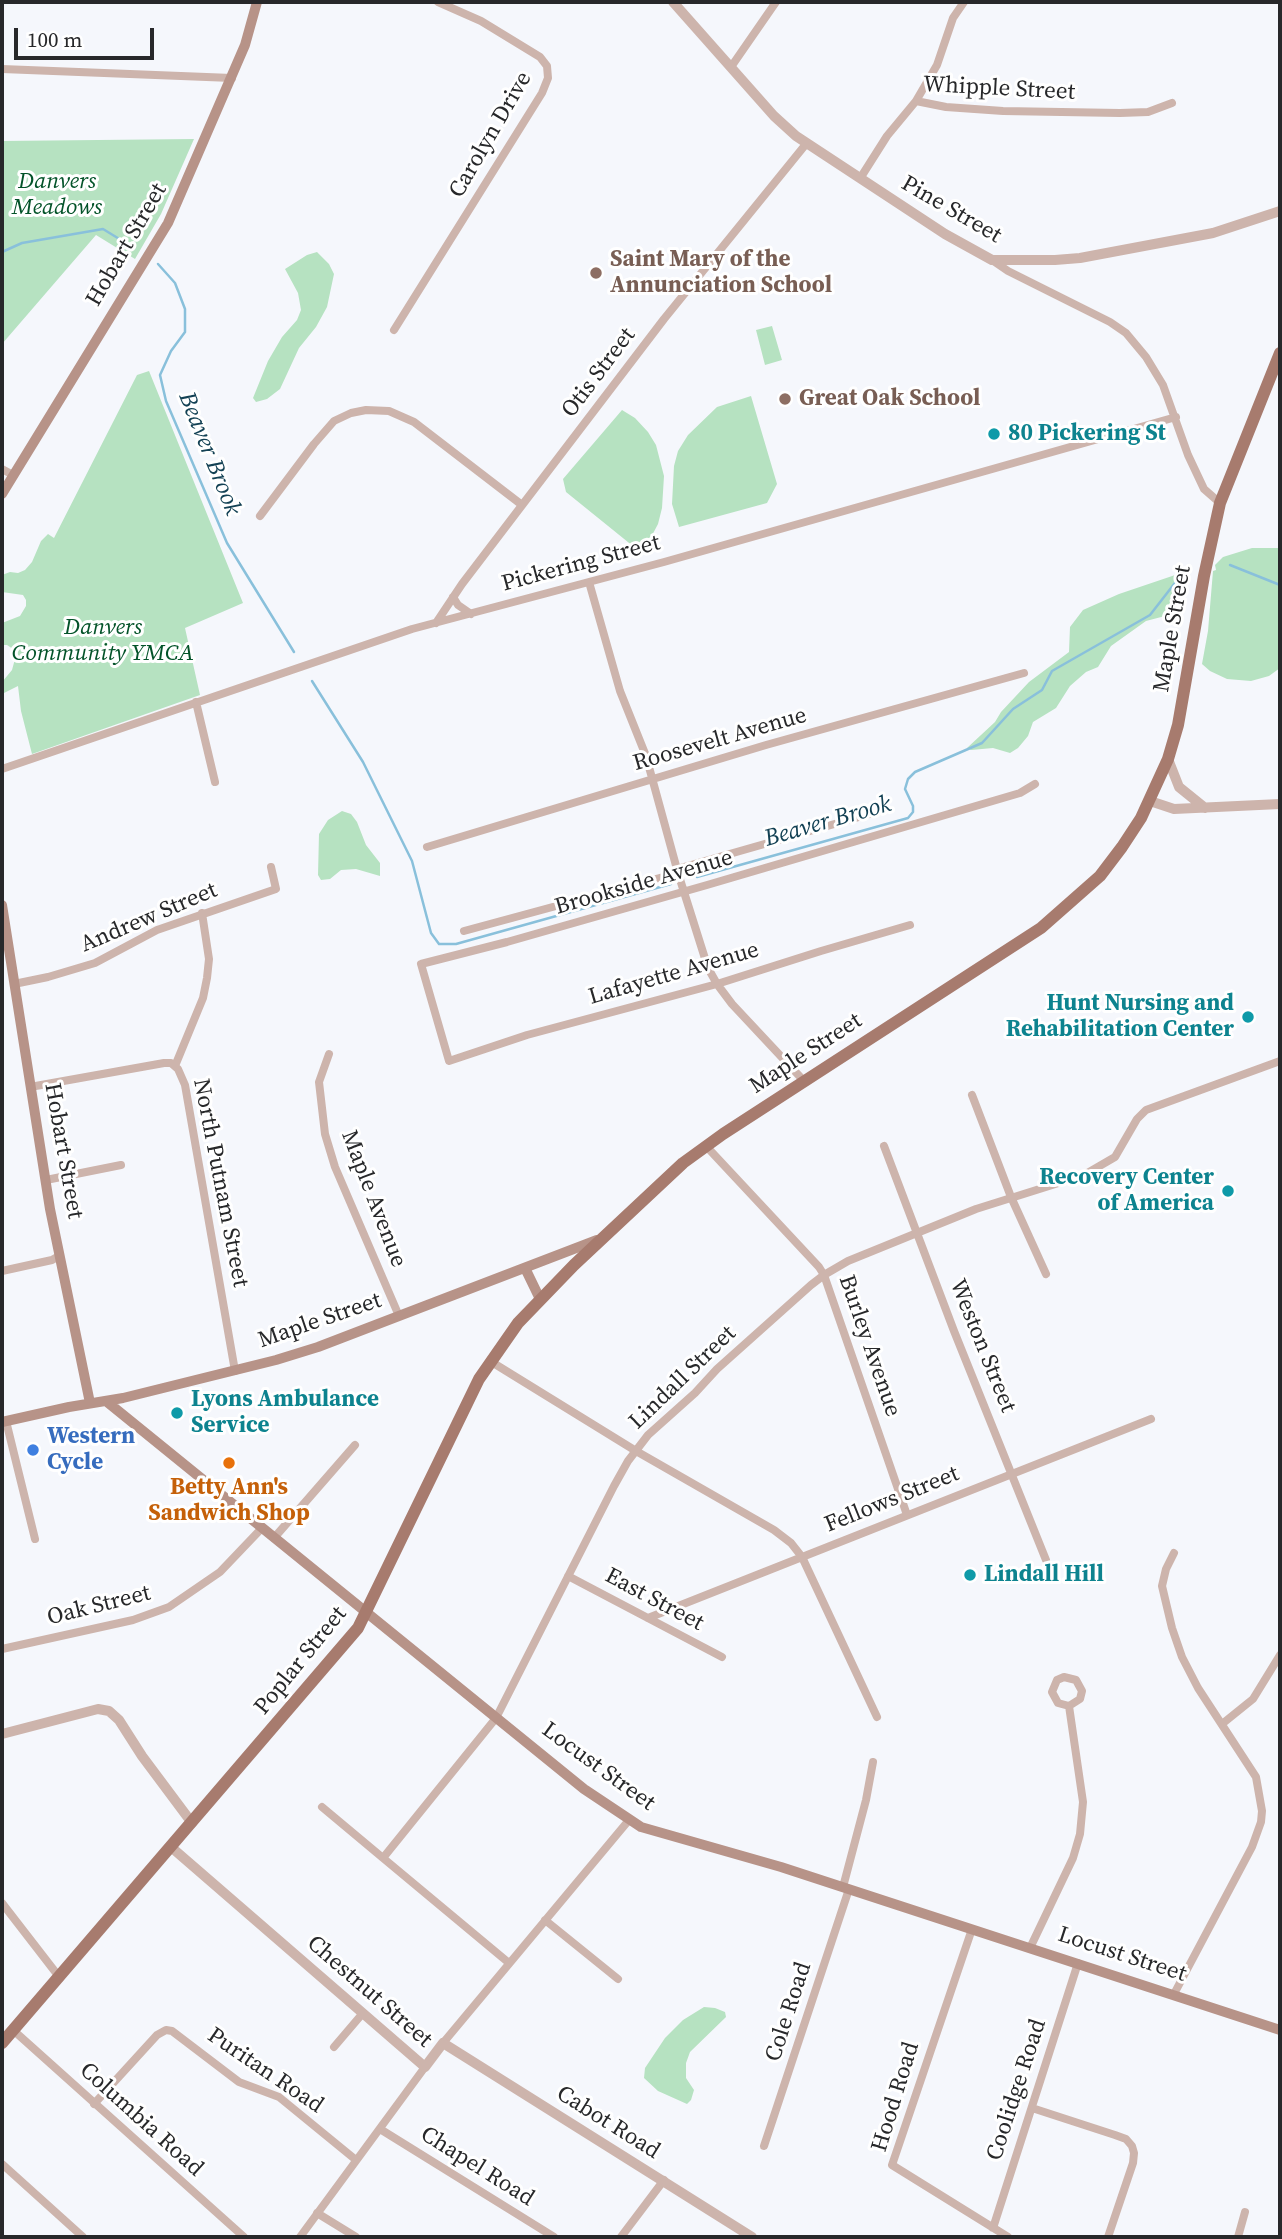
<!DOCTYPE html>
<html>
<head>
<meta charset="utf-8">
<style>
  body { margin:0 }
  #map { position:relative; width:1282px; height:2239px; overflow:hidden; background:#f5f7fc; font-family:"Source Serif 4",serif }
  canvas { display:block }
  .frame { position:absolute; inset:0; border:4px solid #27282a; pointer-events:none }
  .scale { position:absolute; left:14px; top:28px; width:140px; height:32px; box-sizing:border-box; border:4px solid #27282a; border-top:0; padding-left:9px; font-size:21px; line-height:24px; white-space:nowrap; color:#27282a; -webkit-text-stroke:5px #fff; paint-order:stroke }
</style>
</head>
<body>
<div id="map">
<canvas width="1282" height="2239"></canvas>
<div class="frame"></div>
<div class="scale">100 m</div>
</div>
<script>
const ctx = document.querySelector('canvas').getContext('2d');
ctx.lineJoin = 'round';
function fillPath(path, color) { ctx.fillStyle = color; ctx.fill(path, 'evenodd'); }
const toPath = rows => new Path2D(rows.map(r => 'M' + r).join(''));
function strokePath(path, color, width, dash) { ctx.strokeStyle = color; ctx.lineWidth = width; ctx.lineCap = dash ? 'butt' : 'round'; ctx.setLineDash(dash || []); ctx.stroke(path); }
function write(font, color, halo, rows, align = 'center') {
  ctx.font = font + ' "Source Serif 4",serif'; ctx.lineWidth = 6; ctx.setLineDash([]); ctx.textBaseline = 'middle'; ctx.strokeStyle = halo; ctx.fillStyle = color; for (const [text, x, y, turn = 0] of rows) {
    ctx.save(); ctx.translate(x, y); ctx.rotate((+turn || 0) * Math.PI / 180); ctx.textAlign = isNaN(turn) ? turn : align; if (halo) ctx.strokeText(text, 0, 0); ctx.fillText(text, 0, 0); ctx.restore();
  }
}
fillPath(toPath([
  [194,139,161,214,135,259,96,235,2,344,2,141],
  [317,252,329,264,334,274,327,307,316,327,299,348,280,389,267,399,256,402,253,398,268,361,282,337,297,320,301,310,298,293,285,269,307,255],
  [772,326,782,360,765,365,756,330],
  [149,371,243,603,185,628,200,695,32,754,21,711,18,686,2,694,2,682,12,670,15,659,13,649,7,645,2,645,2,623,20,616,26,606,26,600,23,595,2,592,2,575,10,572,18,573,25,570,32,562,41,541,48,534,54,538,137,375],
  [751,396,777,484,767,503,679,527,672,504,674,466,678,451,688,435,717,407],
  [622,410,635,418,648,432,656,445,664,476,662,508,658,524,649,541,639,551,566,492,563,479],
  [1252,548,1280,548,1280,668,1269,676,1251,681,1227,679,1210,671,1202,664,1208,631,1213,571,1216,570,1215,565,1223,557],
  [1184,572,1187,577,1182,594,1173,612,1165,616,1146,621,1111,646,1098,667,1086,672,1070,686,1056,708,1033,722,1028,736,1018,748,1010,753,993,748,971,750,967,748,995,722,1001,712,1029,682,1069,652,1070,627,1083,610,1119,594],
  [342,811,351,814,357,822,366,845,380,863,380,876,356,869,341,870,330,879,321,880,318,875,319,834,328,820],
  [704,2007,715,2008,725,2012,726,2017,690,2052,686,2063,686,2078,694,2090,691,2100,687,2104,658,2091,644,2078,645,2068,665,2038,683,2020]
]), '#b6e2c1');
strokePath(toPath([
  [2,252,22,243,103,229,134,248],
  [158,264,175,283,185,309,185,332,171,351,160,375,166,401,227,543,294,652],
  [1230,565,1280,585],
  [312,681,363,762,412,861,431,933,439,944,456,944,671,884],
  [697,877,908,818,913,812,913,806,905,789,908,779,915,772,982,743,1013,709,1042,690,1052,671,1150,615,1185,570]
]), '#89c0db', 2.5);
strokePath(toPath([
  [731,67,776,2],
  [2,69,232,78],
  [916,101,937,65,953,18,964,2],
  [861,177,887,136,916,101,946,107,1003,111,1120,113,1148,112,1172,103],
  [992,260,1008,271,1110,322,1126,333,1146,357,1163,385,1188,455,1204,489,1220,503],
  [394,330,542,93,548,78,547,66,540,57,481,21,438,2],
  [2,469,13,475],
  [260,516,314,444,334,421,351,413,366,410,389,411,414,422,522,505],
  [589,582,620,691,646,756,678,873,708,968,717,984,732,1004,804,1081],
  [453,597,458,605,471,614],
  [436,623,462,584,664,319,806,144],
  [196,702,215,782],
  [2,769,412,629,664,562,1176,417],
  [427,847,766,745,1024,673],
  [677,869,880,811],
  [910,925,821,951,717,984,527,1035,449,1061,421,964,507,942,707,885,1020,793,1035,784],
  [464,931,678,873],
  [14,984,48,977,95,963,157,930,276,889,271,867],
  [329,1054,319,1082,325,1134,335,1167,399,1316],
  [175,1066,203,998,207,978,209,959,202,913],
  [30,1087,164,1063,171,1063,178,1069,185,1085,235,1371],
  [972,1095,1011,1197,1046,1274],
  [706,1146,819,1267,824,1275,907,1515],
  [884,1146,954,1331,1046,1560],
  [46,1180,121,1165],
  [2,1271,52,1260,59,1256],
  [490,1361,636,1451,774,1530,791,1543,802,1557,877,1717],
  [6,1421,35,1539],
  [274,1538,355,1445],
  [1174,1553,1166,1569,1162,1586,1172,1628,1182,1657,1198,1688,1256,1777,1262,1811,1261,1822,1252,1847,1174,1994],
  [568,1576,722,1657],
  [648,1618,1151,1419],
  [2,1649,133,1620,169,1607,220,1572,261,1529],
  [1222,1724,1253,1699,1280,1655],
  [322,1807,383,1858],
  [843,1887,866,1800,873,1762],
  [2,1903,60,1978],
  [545,1920,618,1979],
  [972,1929,892,2165,1008,2237],
  [1030,1948,1073,1858,1080,1834,1083,1802,1069,1706,1080,1699,1082,1691,1076,1680,1064,1677,1057,1680,1052,1692,1058,1703,1069,1706],
  [509,1963,383,1858,496,1718,614,1486,628,1461,648,1435,695,1393,717,1369,811,1285,824,1275,848,1261,976,1209,1084,1175,1115,1157,1137,1119,1146,1110,1280,1061],
  [13,2030,244,2237],
  [443,2043,629,1820],
  [334,2047,363,2013],
  [94,2104,157,2035,166,2030,172,2031,239,2082,279,2097,356,2160],
  [1032,2108,1115,2135,1126,2139,1132,2146,1134,2153,1133,2163,1108,2237],
  [380,2129,554,2237],
  [764,2146,849,1889],
  [2,2164,83,2237],
  [317,2213,356,2237],
  [993,2228,1078,1963],
  [300,2237,425,2067],
  [621,2237,664,2180],
  [1238,2237,1245,2212]
]), '#cdb4ac', 8);
strokePath(toPath([
  [673,2,774,116,796,136,945,234,992,260,1055,260,1080,258,1213,233,1280,211],
  [1168,759,1179,787,1205,808],
  [1150,801,1174,809,1280,804],
  [2,1734,98,1709,109,1711,119,1720,142,1756,192,1823],
  [171,1847,425,2067,443,2043,752,2237]
]), '#cdb4ac', 10);
strokePath(toPath([
  [2,494,168,223,245,45,257,2],
  [2,905,50,1209,90,1403],
  [525,1268,540,1299],
  [106,1401,584,1789,641,1827,781,1867,1280,2030],
  [2,1422,69,1407,123,1398,276,1360,318,1347,597,1240]
]), '#b79388', 10);
strokePath(toPath([
  [2,2043,358,1628,479,1379,518,1323,574,1265,683,1163,723,1134,1041,928,1100,876,1122,847,1141,818,1168,759,1178,725,1204,576,1220,503,1280,353]
]), '#a77b6e', 12);
for (const [x, y, r, color] of [
  [596,273,7,"#8d6e63"],
  [785,399,7,"#8d6e63"],
  [994,434,7,"#0f9aa8"],
  [1248,1017,7,"#0f9aa8"],
  [1228,1191,7,"#0f9aa8"],
  [177,1413,7,"#0f9aa8"],
  [33,1450,7,"#3f7fe0"],
  [229,1463,7,"#e8710a"],
  [970,1575,7,"#0f9aa8"]
]) { const dot = new Path2D(); dot.arc(x, y, r, 0, 2 * Math.PI); ctx.fillStyle = color; ctx.fill(dot); strokePath(dot, '#fff', 2.5); }
write('23px', '#27282a', '#fff', [
  ["Whipple Street",999,89,3],
  ["Carolyn Drive",491,135,-60],
  ["Pine Street",951,210,30],
  ["Hobart Street",127,245,-60],
  ["Otis Street",599,373,-53],
  ["Pickering Street",581,564,-15],
  ["Maple Street",1173,629,-80],
  ["Roosevelt Avenue",720,740,-16],
  ["Brookside Avenue",644,883,-16],
  ["Andrew Street",149,918,-23],
  ["Lafayette Avenue",674,974,-16],
  ["Maple Street",806,1054,-33],
  ["Hobart Street",63,1151,80],
  ["North Putnam Street",220,1183,79],
  ["Maple Avenue",373,1199,69],
  ["Maple Street",320,1321,-19],
  ["Burley Avenue",869,1346,71],
  ["Weston Street",982,1346,68],
  ["Lindall Street",683,1378,-44],
  ["Fellows Street",892,1500,-22],
  ["East Street",654,1600,28],
  ["Oak Street",99,1606,-14],
  ["Poplar Street",301,1661,-51],
  ["Locust Street",598,1767,36],
  ["Locust Street",1122,1955,18],
  ["Chestnut Street",369,1992,41],
  ["Cole Road",789,2012,-72],
  ["Puritan Road",265,2071,34],
  ["Coolidge Road",1017,2090,-72],
  ["Hood Road",896,2097,-73],
  ["Columbia Road",141,2120,42],
  ["Cabot Road",608,2123,32],
  ["Chapel Road",477,2167,32]
]);
write('italic 23px', '#035329', '#fff', [
  ["Danvers",57,182],
  ["Meadows",57,208],
  ["Danvers",103,628],
  ["Community YMCA",103,654]
]);
write('bold 23px', '#785e54', '#fff', [
  ["Saint Mary of the",610,260],
  ["Annunciation School",610,286],
  ["Great Oak School",799,399]
], 'left');
write('bold 23px', '#0d838f', '#fff', [
  ["80 Pickering St",1008,434],
  ["Hunt Nursing and",1234,1004,"right"],
  ["Rehabilitation Center",1234,1030,"right"],
  ["Recovery Center",1214,1178,"right"],
  ["of America",1214,1204,"right"],
  ["Lyons Ambulance",191,1400],
  ["Service",191,1426],
  ["Lindall Hill",984,1575]
], 'left');
write('bold 23px', '#366cbe', '#fff', [
  ["Western",47,1437],
  ["Cycle",47,1463]
], 'left');
write('bold 23px', '#c56008', '#fff', [
  ["Betty Ann's",229,1488],
  ["Sandwich Shop",229,1514]
]);
write('italic 24px', '#134154', '#fff', [
  ["Beaver Brook",209,454,68],
  ["Beaver Brook",828,822,-16]
]);
</script>
</body>
</html>
